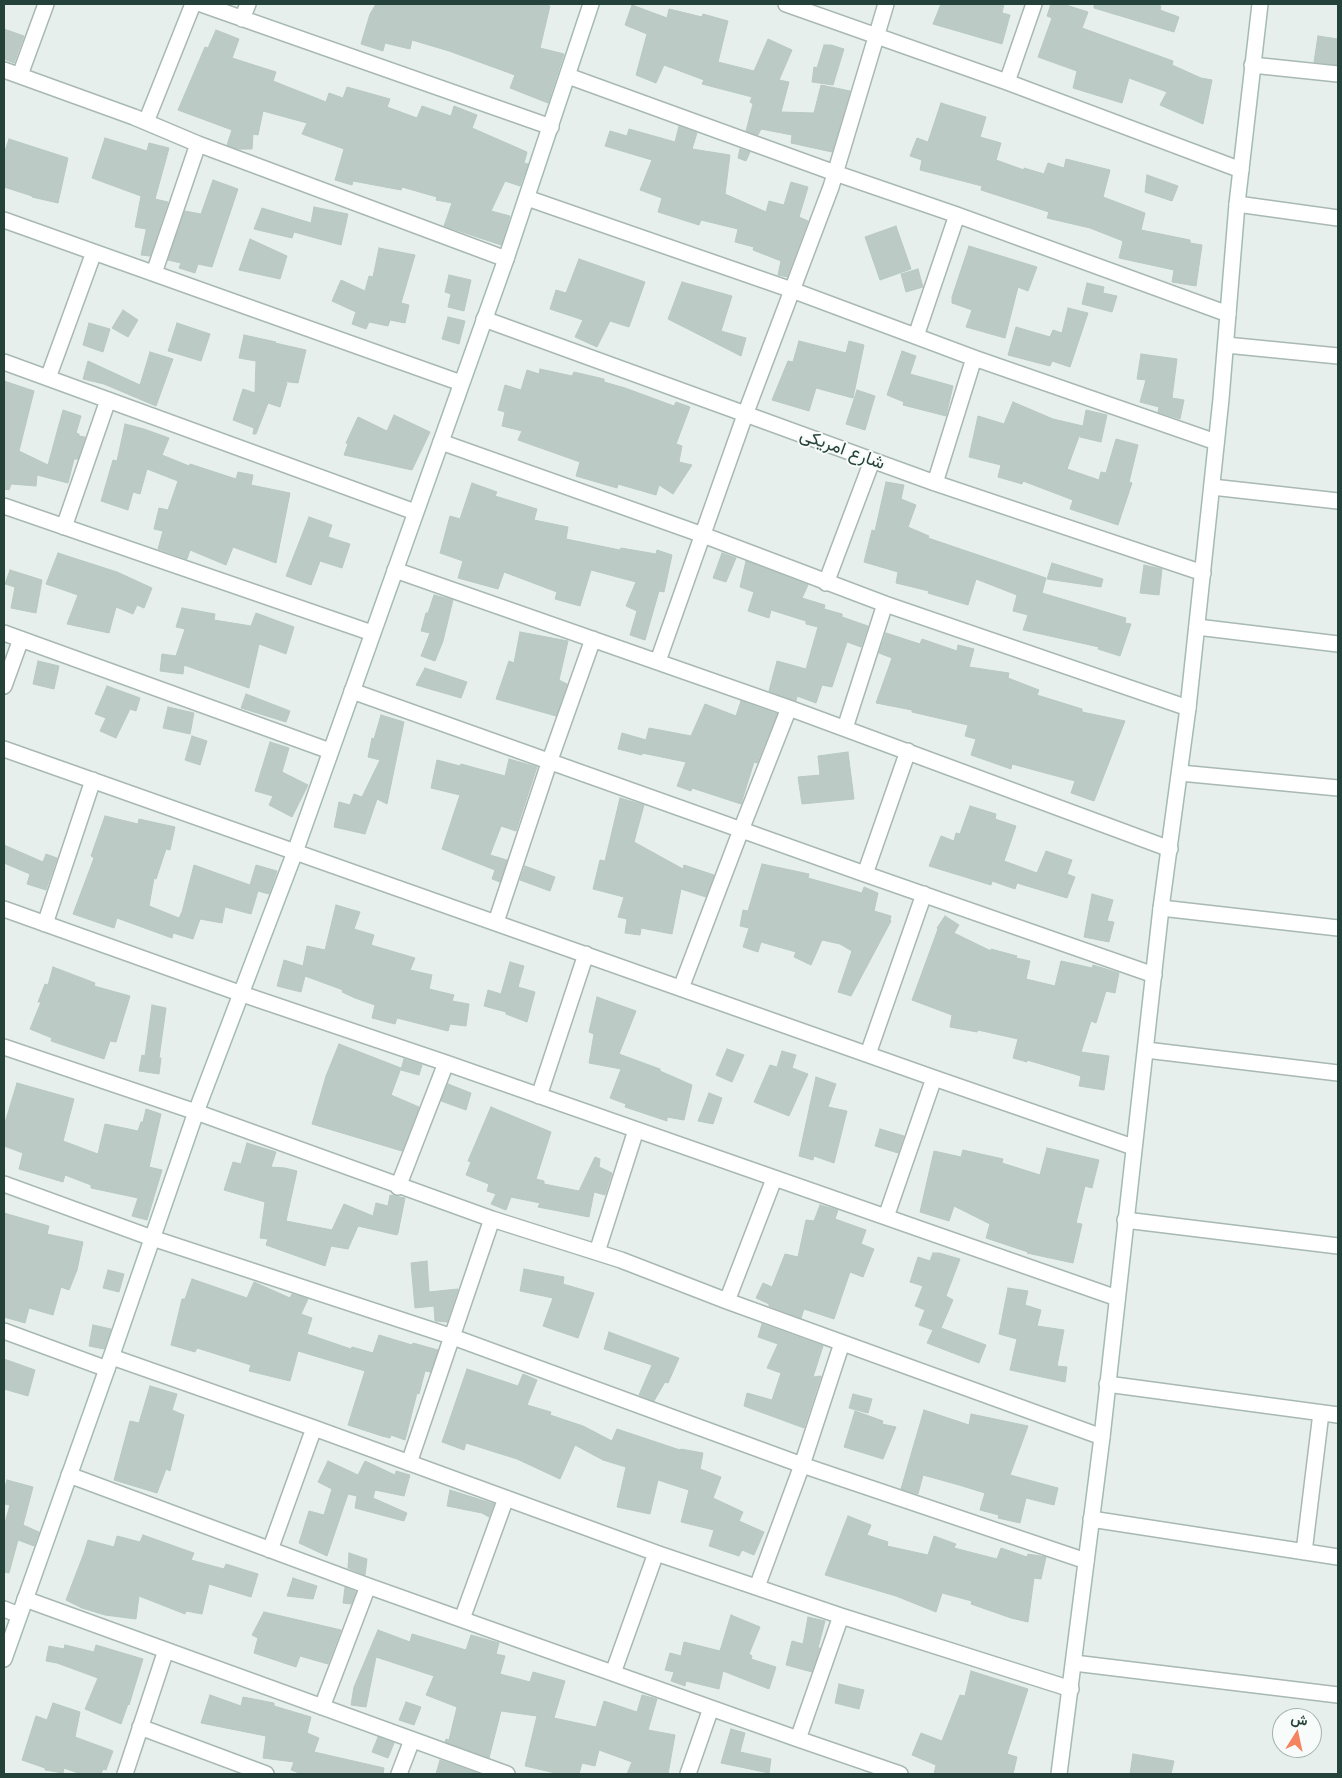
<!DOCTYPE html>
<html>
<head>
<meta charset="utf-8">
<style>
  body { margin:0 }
  #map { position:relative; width:1342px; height:1778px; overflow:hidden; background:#e6efeb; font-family:Jost,Vazirmatn,sans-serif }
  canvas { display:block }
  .frame { position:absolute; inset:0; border:5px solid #24423a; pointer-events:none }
  .north { position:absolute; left:1272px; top:1708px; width:50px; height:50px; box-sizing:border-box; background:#f7fbf9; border:1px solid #a3b1ad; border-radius:50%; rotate:10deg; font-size:14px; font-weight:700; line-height:20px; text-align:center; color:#24423a }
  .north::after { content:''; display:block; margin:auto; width:18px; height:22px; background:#f4845f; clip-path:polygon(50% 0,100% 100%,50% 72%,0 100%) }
</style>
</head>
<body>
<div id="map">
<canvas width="1342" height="1778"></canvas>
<div class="frame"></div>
<div class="north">ش</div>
</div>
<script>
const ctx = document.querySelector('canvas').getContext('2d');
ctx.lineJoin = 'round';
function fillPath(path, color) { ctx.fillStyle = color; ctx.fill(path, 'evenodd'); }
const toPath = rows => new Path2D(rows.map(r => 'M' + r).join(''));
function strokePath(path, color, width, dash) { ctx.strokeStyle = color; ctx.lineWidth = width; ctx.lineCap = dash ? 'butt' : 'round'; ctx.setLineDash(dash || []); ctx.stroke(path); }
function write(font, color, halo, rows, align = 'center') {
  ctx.font = font + ' Jost,Vazirmatn,sans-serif'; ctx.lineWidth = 4; ctx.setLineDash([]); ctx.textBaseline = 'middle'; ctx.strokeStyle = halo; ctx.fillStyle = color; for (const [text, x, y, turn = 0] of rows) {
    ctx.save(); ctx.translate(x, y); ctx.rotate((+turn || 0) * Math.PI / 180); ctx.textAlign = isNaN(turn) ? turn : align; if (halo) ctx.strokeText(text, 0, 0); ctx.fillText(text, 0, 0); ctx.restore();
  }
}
const building = toPath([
  [376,4,539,4,550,6,540,48,564,54,548,103,510,88,515,75,449,51,412,40,410,49,385,43,383,51,361,44,370,14,376,4],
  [941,4,1004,4,1002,13,1010,15,1002,44,933,24,941,4],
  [1051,4,1063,4,1088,12,1082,28,1173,61,1172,65,1201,78,1212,80,1203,124,1160,105,1167,92,1129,78,1122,103,1073,88,1077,71,1038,57,1052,18,1047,16,1051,4],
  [1094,4,1150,4,1161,6,1160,10,1179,17,1174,32,1094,8,1094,4],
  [632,5,667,18,669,9,702,17,703,14,728,21,718,62,754,71,768,39,792,50,779,80,789,82,781,112,814,113,821,85,850,91,832,152,791,143,792,135,761,129,758,135,746,131,753,104,750,102,752,97,702,84,704,80,664,65,656,83,636,75,647,34,625,25,632,5],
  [4,29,24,36,14,63,4,59,4,29],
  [216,30,239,39,232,58,276,72,273,81,326,102,329,93,343,98,347,87,390,99,387,107,417,118,422,106,451,116,454,106,477,115,472,128,527,152,524,163,528,164,520,186,505,181,491,211,510,216,501,245,444,226,452,203,436,200,437,197,402,187,401,190,353,181,352,185,335,180,344,149,302,134,307,123,263,111,258,135,253,134,252,149,237,149,227,145,232,130,178,110,205,47,208,48,216,30],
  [1318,36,1338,39,1338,65,1314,62,1318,36],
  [824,45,831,45,844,49,833,85,812,82,814,67,817,68,824,45],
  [941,103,986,117,980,137,1001,143,996,160,1024,170,1024,168,1044,174,1048,163,1064,168,1066,159,1110,170,1103,197,1145,213,1141,230,1190,240,1190,243,1202,245,1196,286,1172,282,1174,270,1119,258,1123,241,1090,228,1047,218,1049,212,981,190,982,186,920,170,922,160,910,156,917,138,928,142,941,103],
  [679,126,697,133,692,149,730,155,725,194,766,212,769,201,784,205,791,182,808,187,799,217,808,221,787,277,778,275,781,261,753,250,754,247,735,242,738,229,701,220,699,225,658,212,662,198,640,190,652,160,605,146,610,131,627,136,629,129,675,142,679,126],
  [105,138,147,151,149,143,169,148,155,199,168,202,150,256,141,255,147,226,146,229,135,227,141,196,92,178,105,138],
  [9,139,68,158,58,203,32,197,32,196,4,187,4,154,9,139],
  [740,149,750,152,746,161,738,158,740,149],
  [1147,175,1178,186,1172,201,1145,192,1147,175],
  [213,180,238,189,212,267,198,264,195,273,179,268,181,263,168,260,185,211,201,214,213,180],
  [314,207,348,214,341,245,294,232,292,238,254,229,262,208,311,223,314,207],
  [896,226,911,269,880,280,865,237,896,226],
  [250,239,287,256,280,279,239,270,250,239],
  [969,246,1037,267,1028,291,1018,287,1005,338,966,327,972,310,952,303,952,297,969,246],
  [379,248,415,255,401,303,409,305,405,323,390,320,388,326,369,322,366,329,352,324,356,312,332,301,341,280,365,291,369,276,373,277,379,248],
  [579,259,645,282,629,327,610,321,597,347,575,337,583,320,550,309,556,290,566,293,579,259],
  [918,269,923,287,906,292,901,274,918,269],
  [449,275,471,280,464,311,448,307,451,294,445,292,449,275],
  [682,282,732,296,721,331,746,338,741,356,668,319,682,282],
  [1087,283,1104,287,1103,293,1117,296,1112,312,1082,304,1087,283],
  [1068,308,1088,313,1070,367,1052,361,1050,366,1008,355,1016,327,1050,337,1053,330,1062,333,1068,308],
  [123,310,138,320,128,337,112,328,123,310],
  [448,317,465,321,459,344,442,339,448,317],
  [89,323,110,329,103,352,83,345,89,323],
  [177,323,210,334,201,361,168,351,177,323],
  [244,335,276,342,275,343,306,350,298,383,281,381,287,383,280,407,268,403,256,434,253,434,254,428,233,420,243,389,255,393,256,361,239,358,244,335],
  [799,341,846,353,849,341,864,345,853,398,816,388,809,411,772,400,788,361,793,362,799,341],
  [902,351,916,356,910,374,953,386,946,416,903,405,904,402,887,395,902,351],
  [150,352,173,359,156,406,104,384,83,379,88,361,140,385,150,352],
  [1141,354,1177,359,1172,398,1184,400,1180,419,1158,412,1159,407,1140,402,1146,380,1137,379,1141,354],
  [540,369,572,376,574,372,604,379,604,382,625,388,674,406,676,402,690,407,676,444,682,446,679,462,692,465,673,494,659,485,656,495,618,484,617,488,576,476,580,462,518,440,522,431,502,426,505,412,498,410,505,385,521,390,527,370,539,374,540,369],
  [4,381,34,391,19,451,48,465,63,410,81,416,76,433,79,434,79,436,85,437,78,459,74,459,68,483,37,475,36,486,11,484,9,490,4,489,4,381],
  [857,390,875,396,865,430,846,424,857,390],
  [1013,402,1053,419,1083,426,1086,410,1107,415,1101,442,1080,437,1081,431,1067,469,1099,480,1101,472,1106,473,1116,439,1138,445,1129,482,1132,483,1118,525,1070,509,1073,500,1023,481,1022,484,998,477,1001,465,969,457,978,416,1004,424,1013,402],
  [394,415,430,432,412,470,344,455,348,444,346,443,358,417,387,431,394,415],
  [125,424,144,429,169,438,162,455,189,466,190,464,236,479,238,472,253,475,251,485,290,493,276,563,233,547,226,565,190,550,187,559,158,549,163,531,154,529,159,508,168,510,178,481,147,469,140,494,133,492,128,510,101,501,113,460,117,461,125,424],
  [886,482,904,485,901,499,916,505,908,527,929,536,928,538,1046,578,1042,593,1126,618,1125,623,1131,624,1120,656,1098,649,1099,647,1023,630,1028,615,1013,611,1017,595,976,579,968,605,928,593,929,591,896,583,898,572,864,562,872,530,875,531,886,482],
  [472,483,497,492,495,496,537,509,534,520,568,527,566,539,620,550,621,548,656,554,657,550,672,555,664,592,659,591,645,640,630,635,637,611,626,606,636,582,591,570,580,606,555,599,557,592,504,572,498,589,458,578,463,561,440,553,450,516,460,519,472,483],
  [309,517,332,525,328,537,350,544,342,568,320,561,311,585,286,576,309,517],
  [58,553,117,572,152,588,144,608,137,605,133,614,116,607,109,633,67,624,78,595,46,584,58,553],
  [722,553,736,558,726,582,713,578,722,553],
  [746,561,808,585,802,598,825,605,824,609,842,614,842,617,868,626,861,647,847,642,832,687,822,685,816,703,797,696,796,701,769,691,777,661,806,669,818,627,806,624,806,621,771,610,769,618,748,611,754,592,740,587,746,561],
  [1052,563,1103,579,1101,587,1047,579,1052,563],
  [1144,565,1162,569,1159,595,1140,593,1144,565],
  [10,570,42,580,36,613,11,608,15,587,5,584,10,570],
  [434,595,453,600,443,641,435,661,421,656,430,633,421,631,426,613,428,613,434,595],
  [182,608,215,614,214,620,251,626,256,613,294,627,286,654,259,644,249,688,184,665,183,674,160,671,162,654,176,656,185,629,176,627,182,608],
  [520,632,568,641,559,680,567,684,556,716,496,699,509,661,514,663,520,632],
  [886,633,920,644,922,639,957,651,958,645,974,649,969,667,1009,673,1008,678,1039,690,1037,695,1082,709,1082,712,1125,721,1094,801,1071,793,1075,781,1012,764,1011,769,971,755,976,739,965,736,968,725,912,712,912,710,876,703,892,658,879,653,886,633],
  [38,661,59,666,54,689,33,684,38,661],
  [425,668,467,682,461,698,416,685,425,668],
  [107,686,140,698,136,711,130,709,116,738,100,731,106,718,95,714,107,686],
  [246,694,290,711,286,722,241,708,246,694],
  [741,701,777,714,757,763,754,762,741,804,692,788,691,791,677,786,686,762,642,753,642,755,618,749,622,733,646,740,649,728,691,736,705,704,736,716,741,701],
  [168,707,194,713,190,734,163,728,168,707],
  [381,715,404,722,387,804,377,799,365,834,334,827,339,802,350,805,354,794,362,797,380,760,368,757,372,738,374,739,381,715],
  [192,736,207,741,200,765,185,760,192,736],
  [270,742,289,748,282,772,308,785,292,817,269,805,273,796,255,791,270,742],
  [848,752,854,799,802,804,798,777,820,775,818,756,848,752],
  [509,759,537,767,516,831,501,826,490,855,507,860,500,882,492,879,495,870,442,849,460,795,431,788,437,760,460,766,461,764,505,776,509,759],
  [620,798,644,805,634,842,683,869,684,865,714,875,706,897,681,889,672,934,641,928,640,935,625,933,627,919,618,917,624,897,593,889,600,860,605,861,620,798],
  [970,806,996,814,995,819,1016,826,1004,861,1037,873,1046,851,1072,860,1067,874,1075,877,1067,898,1017,883,1015,889,992,881,991,885,929,866,941,836,954,841,956,833,960,834,970,806],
  [105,816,138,824,139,819,175,827,170,850,166,849,156,879,154,878,149,906,179,918,182,912,194,865,250,885,256,865,277,871,269,894,258,891,251,914,225,907,222,923,200,919,193,939,173,933,172,938,117,918,114,928,73,914,94,858,91,856,105,816],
  [4,845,43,862,46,854,57,858,46,890,27,884,30,874,4,863,4,845],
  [762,864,809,874,808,878,862,893,864,887,878,893,874,911,891,916,890,920,891,921,851,996,838,992,852,951,840,944,822,940,811,965,794,957,796,952,761,942,758,952,743,947,749,928,740,926,743,910,748,911,762,864],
  [525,866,555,877,550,891,520,880,525,866],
  [1092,894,1113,900,1107,921,1114,922,1109,942,1084,937,1092,894],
  [336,905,360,912,354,929,374,935,371,945,415,958,410,970,432,975,429,989,454,995,452,1001,469,1004,466,1026,450,1024,448,1031,397,1018,395,1024,372,1018,375,1005,355,998,342,992,343,990,305,976,301,992,277,986,284,960,303,966,307,946,325,950,336,905],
  [945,916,959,925,954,933,991,951,991,949,1017,956,1016,958,1030,961,1026,979,1055,986,1061,961,1092,968,1093,965,1119,973,1115,993,1106,991,1096,1023,1091,1021,1081,1052,1109,1056,1104,1090,1079,1086,1081,1076,1027,1060,1027,1062,1013,1058,1018,1039,978,1030,977,1032,950,1027,952,1015,912,1000,938,929,937,928,945,916],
  [510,962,524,966,518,987,535,992,527,1022,506,1014,506,1012,484,1006,488,990,501,994,510,962],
  [53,967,95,983,94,986,130,996,116,1042,110,1041,104,1059,51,1041,52,1038,30,1029,41,1002,38,1002,45,984,48,985,53,967],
  [597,997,636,1011,619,1054,660,1069,660,1071,692,1085,684,1120,667,1117,667,1121,625,1107,626,1104,610,1098,621,1069,589,1063,594,1034,589,1032,597,997],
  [152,1005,166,1008,159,1058,161,1058,159,1074,139,1071,142,1055,145,1056,152,1005],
  [339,1044,401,1068,391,1095,419,1107,402,1151,312,1124,326,1076,339,1044],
  [727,1049,744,1055,732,1082,716,1075,727,1049],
  [782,1051,796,1055,792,1068,808,1074,789,1116,754,1102,770,1065,777,1067,782,1051],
  [404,1059,422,1065,419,1075,401,1070,404,1059],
  [816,1077,836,1084,828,1107,847,1111,834,1163,814,1156,813,1160,799,1156,816,1077],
  [17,1083,74,1099,63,1141,98,1154,105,1124,138,1131,141,1122,143,1122,146,1109,161,1114,149,1167,162,1170,147,1220,132,1216,138,1198,91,1188,91,1185,65,1175,63,1182,19,1169,23,1153,4,1146,4,1126,17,1083],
  [448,1084,471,1093,466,1110,441,1101,448,1084],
  [709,1093,722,1098,713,1124,698,1121,709,1093],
  [491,1107,551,1132,536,1179,544,1181,544,1184,579,1191,595,1157,600,1159,599,1167,612,1173,605,1195,594,1192,589,1217,538,1207,540,1203,511,1197,506,1210,491,1204,496,1194,487,1191,489,1184,466,1175,471,1162,468,1161,491,1107],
  [880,1129,904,1136,898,1153,875,1146,880,1129],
  [247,1143,276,1152,271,1167,285,1168,297,1171,286,1221,332,1230,344,1204,373,1216,376,1203,388,1206,390,1195,405,1198,398,1233,397,1235,358,1226,348,1249,331,1246,325,1266,266,1245,268,1239,260,1238,265,1202,224,1190,233,1162,241,1164,247,1143],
  [1047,1148,1099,1160,1092,1188,1085,1186,1076,1223,1082,1224,1073,1263,1027,1253,1028,1252,986,1238,990,1224,954,1206,949,1221,920,1212,934,1151,961,1157,963,1150,1003,1159,1002,1163,1040,1175,1047,1148],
  [820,1205,838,1210,835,1219,866,1230,861,1244,874,1249,863,1277,850,1272,834,1319,804,1309,801,1318,769,1306,769,1304,756,1298,763,1283,772,1287,785,1254,798,1257,806,1220,814,1221,820,1205],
  [4,1213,49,1226,47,1234,83,1242,77,1270,69,1290,61,1287,53,1315,29,1308,25,1323,4,1317,4,1213],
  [933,1253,939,1253,960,1259,946,1296,953,1300,941,1328,986,1345,979,1363,927,1343,933,1330,919,1325,925,1310,915,1306,923,1286,910,1282,918,1257,930,1261,933,1253],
  [427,1261,429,1292,458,1289,447,1322,435,1321,434,1306,415,1308,411,1263,427,1261],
  [524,1269,564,1277,563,1284,594,1293,578,1338,543,1326,553,1298,520,1291,524,1269],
  [108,1270,124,1274,119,1292,103,1288,108,1270],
  [192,1279,247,1298,254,1282,290,1298,292,1294,308,1299,301,1314,312,1318,307,1334,351,1349,352,1347,373,1353,379,1335,412,1345,413,1343,438,1350,430,1372,425,1371,419,1394,417,1393,405,1440,391,1435,390,1438,382,1436,348,1425,365,1371,298,1351,290,1381,249,1371,251,1365,197,1348,195,1352,171,1345,182,1299,185,1299,192,1279],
  [1008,1288,1028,1291,1025,1305,1041,1310,1037,1326,1064,1330,1057,1366,1067,1367,1065,1382,1010,1370,1017,1339,999,1334,1008,1288],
  [762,1324,823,1346,813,1377,821,1376,804,1428,744,1406,747,1393,772,1400,781,1373,767,1368,778,1344,758,1337,762,1324],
  [93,1325,111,1329,104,1349,89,1346,93,1325],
  [609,1332,679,1358,668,1383,665,1382,654,1401,639,1395,652,1365,604,1349,609,1332],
  [4,1359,35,1370,28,1396,4,1389,4,1359],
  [467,1369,518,1386,523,1374,537,1380,527,1405,551,1412,550,1415,583,1426,612,1441,617,1429,680,1450,681,1449,703,1453,700,1469,721,1477,713,1498,743,1512,739,1521,764,1532,754,1555,742,1550,739,1556,709,1546,714,1530,681,1522,689,1490,658,1480,650,1514,617,1507,626,1467,603,1460,575,1445,560,1479,517,1459,466,1443,464,1450,442,1442,467,1369],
  [150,1386,177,1394,172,1410,184,1415,170,1471,166,1469,157,1493,114,1480,130,1421,139,1423,150,1386],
  [853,1394,872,1399,868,1413,849,1408,853,1394],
  [924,1410,969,1425,971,1414,1028,1426,1010,1475,1058,1488,1054,1505,1026,1498,1020,1523,998,1518,999,1515,980,1510,985,1493,959,1485,923,1475,918,1494,901,1489,924,1410],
  [855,1411,883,1421,882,1424,896,1427,883,1459,844,1447,855,1411],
  [328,1461,358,1475,365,1461,395,1475,396,1471,410,1475,404,1496,375,1490,373,1498,407,1513,404,1521,355,1508,357,1496,348,1494,327,1556,299,1543,309,1511,324,1515,332,1489,318,1482,328,1461],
  [7,1480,33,1487,23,1525,39,1532,34,1546,18,1540,9,1573,4,1572,4,1526,10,1505,4,1504,4,1491,7,1480],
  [450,1490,494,1504,489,1517,482,1513,447,1506,450,1490],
  [848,1516,871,1525,867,1535,888,1542,887,1546,928,1555,934,1536,956,1544,954,1548,997,1559,1001,1548,1027,1557,1028,1554,1046,1557,1041,1579,1034,1578,1028,1622,1011,1618,971,1604,972,1601,942,1593,936,1612,896,1596,825,1575,848,1516],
  [143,1535,194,1553,191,1560,224,1569,226,1564,258,1574,251,1597,209,1584,202,1614,186,1611,185,1614,139,1596,136,1619,105,1615,82,1608,66,1600,84,1553,88,1540,114,1547,117,1536,140,1542,143,1535],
  [349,1553,367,1559,365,1575,348,1568,349,1553],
  [293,1578,317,1586,313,1599,287,1596,293,1578],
  [345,1587,356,1592,351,1604,343,1603,345,1587],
  [264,1612,341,1630,328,1664,300,1656,296,1667,254,1653,258,1638,252,1635,264,1612],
  [731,1615,760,1627,749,1654,752,1656,751,1659,776,1667,769,1689,723,1671,719,1689,686,1681,685,1686,671,1681,674,1672,665,1670,670,1653,681,1656,684,1642,720,1651,731,1615],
  [808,1617,825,1621,818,1648,820,1648,812,1672,786,1665,792,1641,803,1644,808,1617],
  [378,1630,410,1642,412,1634,466,1650,471,1635,499,1643,496,1654,505,1656,500,1674,530,1682,533,1672,565,1681,554,1718,596,1727,604,1701,637,1712,642,1695,657,1699,648,1730,675,1735,668,1774,627,1774,632,1762,599,1750,595,1766,582,1763,579,1774,560,1774,525,1766,537,1716,501,1711,489,1758,445,1742,446,1739,449,1740,457,1707,426,1695,434,1676,376,1657,366,1707,351,1705,354,1687,378,1630],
  [65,1645,94,1652,96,1645,143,1659,129,1705,128,1704,121,1724,85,1709,98,1678,57,1663,46,1661,49,1646,64,1649,65,1645],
  [971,1671,1028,1689,1007,1754,1017,1757,1013,1774,934,1774,936,1765,912,1755,921,1733,942,1741,960,1695,965,1696,971,1671],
  [839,1684,864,1690,859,1709,835,1703,839,1684],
  [210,1695,241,1706,243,1697,274,1703,274,1706,311,1717,307,1733,319,1738,314,1752,384,1768,383,1774,302,1774,291,1770,294,1762,263,1758,266,1736,201,1723,210,1695],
  [406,1702,421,1707,414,1725,399,1720,406,1702],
  [53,1703,80,1712,75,1737,113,1751,106,1770,103,1769,101,1774,81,1774,64,1768,63,1773,45,1770,45,1768,22,1760,36,1716,47,1720,53,1703],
  [731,1729,745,1733,740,1752,771,1759,769,1773,721,1763,731,1729],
  [378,1737,394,1743,388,1758,372,1752,378,1737],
  [1133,1754,1174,1761,1171,1774,1130,1774,1133,1754],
  [440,1760,480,1774,436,1774,440,1760]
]);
fillPath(building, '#bbcac4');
strokePath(building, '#b8c9c2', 1);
const street = toPath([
  [201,4,551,127],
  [786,4,1007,82,1241,170],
  [242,19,248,4],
  [1252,65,1338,74],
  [4,70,134,117,198,144,506,259],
  [20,75,46,4],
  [568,76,835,173,957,215,1228,314],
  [1007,82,1034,4],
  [146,122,193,4],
  [527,198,792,290,974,358,1216,442],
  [1237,204,1338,218],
  [4,220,461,383],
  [154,273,198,144],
  [484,319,935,483,1203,573],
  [916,336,957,215],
  [1226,345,1338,356],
  [4,362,415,512],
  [48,378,94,252],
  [441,442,703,535,885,604,1188,708],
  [935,483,974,358],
  [1212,487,1338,501],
  [4,506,372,633],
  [64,527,108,400],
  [395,570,789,708,1170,849],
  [826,583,872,461],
  [1197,627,1338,644],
  [4,633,330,751],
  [658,661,745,415,831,187,886,4],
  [4,686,21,639],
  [352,691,865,874,1154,975],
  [845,728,885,604],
  [4,749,934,1078,1133,1147],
  [1180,773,1338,788],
  [865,874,908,751],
  [1161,908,1338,928],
  [4,909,242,994,446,1063,1117,1298],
  [496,922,550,760,593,639],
  [45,924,93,780],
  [681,988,741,830,789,708],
  [4,1047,196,1112,492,1219,621,1260,727,1301,1102,1437],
  [1146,1050,1338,1073],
  [868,1054,924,894],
  [539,1096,586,954],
  [4,1184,152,1238,453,1337,802,1465,1086,1561],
  [398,1187,446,1063],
  [886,1217,934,1078],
  [1125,1220,1338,1246],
  [597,1252,636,1130],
  [727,1301,774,1179],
  [4,1331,107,1369],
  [112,1357,314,1428,656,1553,841,1616,1071,1689],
  [1107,1384,1338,1415],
  [409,1463,492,1219],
  [69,1475,368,1586,798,1739,900,1774],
  [1091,1519,1338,1557],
  [270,1550,314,1428],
  [1304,1552,1321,1413],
  [757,1587,802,1465,842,1343],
  [25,1599,507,1774],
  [4,1609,19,1615],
  [462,1619,506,1498],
  [1074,1663,1338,1695],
  [613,1673,656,1553],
  [322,1707,368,1586],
  [140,1727,266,1774],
  [798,1739,841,1616],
  [125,1774,166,1650],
  [399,1774,412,1740],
  [688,1774,711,1708]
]);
const secondary = toPath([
  [4,1659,107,1369,196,1112,295,852,506,259,591,4],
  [1059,1774,1102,1437,1161,908,1188,708,1221,399,1237,204,1260,4]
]);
strokePath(street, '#a8b8b2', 18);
strokePath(secondary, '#a4bbb3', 18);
strokePath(street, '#fff', 15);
strokePath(secondary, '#fff', 15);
write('18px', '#24423a', '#f7fbf9', [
  ["شارع امريكى",842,450,20]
]);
</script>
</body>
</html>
